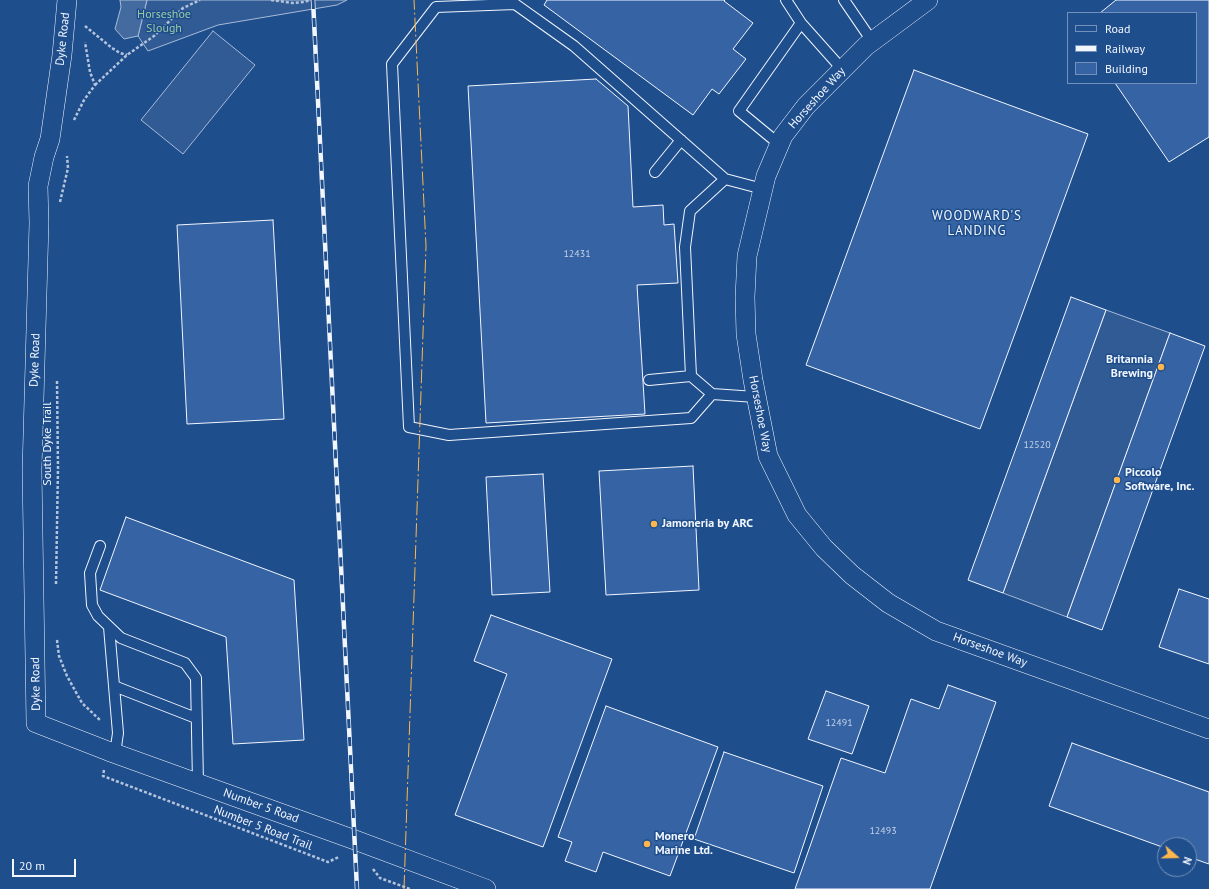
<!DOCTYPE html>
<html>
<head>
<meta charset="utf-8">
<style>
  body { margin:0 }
  #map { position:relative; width:1209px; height:889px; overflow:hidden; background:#1f4e8c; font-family:"PT Sans",sans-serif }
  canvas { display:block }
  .legend { position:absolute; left:1067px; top:12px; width:130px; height:72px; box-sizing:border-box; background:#1f4e8c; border:1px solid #7391ba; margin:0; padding:5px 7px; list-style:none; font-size:12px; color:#f2f6ff }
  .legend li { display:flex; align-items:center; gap:8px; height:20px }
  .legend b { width:20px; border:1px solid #7391ba }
  .north { position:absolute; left:1157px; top:837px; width:40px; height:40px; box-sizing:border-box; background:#1f4e8c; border:1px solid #7391ba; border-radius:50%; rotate:110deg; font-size:11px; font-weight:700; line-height:16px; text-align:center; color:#f2f6ff }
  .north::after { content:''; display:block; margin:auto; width:14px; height:18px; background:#ffb74d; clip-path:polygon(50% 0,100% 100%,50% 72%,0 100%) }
  .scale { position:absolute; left:12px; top:859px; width:64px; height:18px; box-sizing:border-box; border:2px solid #f2f6ff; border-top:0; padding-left:5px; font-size:12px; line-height:14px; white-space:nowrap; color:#f2f6ff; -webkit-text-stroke:3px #1f4e8c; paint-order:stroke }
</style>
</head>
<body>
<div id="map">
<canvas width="1209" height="889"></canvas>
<ul class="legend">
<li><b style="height:5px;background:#1f4e8c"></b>Road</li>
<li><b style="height:5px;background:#f2f6ff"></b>Railway</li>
<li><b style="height:11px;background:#3563a3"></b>Building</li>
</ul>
<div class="north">N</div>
<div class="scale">20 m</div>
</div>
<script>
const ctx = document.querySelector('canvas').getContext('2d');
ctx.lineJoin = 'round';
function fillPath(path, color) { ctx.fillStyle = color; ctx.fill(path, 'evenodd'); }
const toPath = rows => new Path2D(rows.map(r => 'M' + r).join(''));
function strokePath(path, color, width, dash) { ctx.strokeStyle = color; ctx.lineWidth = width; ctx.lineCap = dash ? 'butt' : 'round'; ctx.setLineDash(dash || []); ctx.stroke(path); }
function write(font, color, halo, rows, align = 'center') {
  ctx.font = font + ' "PT Sans",sans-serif'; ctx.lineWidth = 3; ctx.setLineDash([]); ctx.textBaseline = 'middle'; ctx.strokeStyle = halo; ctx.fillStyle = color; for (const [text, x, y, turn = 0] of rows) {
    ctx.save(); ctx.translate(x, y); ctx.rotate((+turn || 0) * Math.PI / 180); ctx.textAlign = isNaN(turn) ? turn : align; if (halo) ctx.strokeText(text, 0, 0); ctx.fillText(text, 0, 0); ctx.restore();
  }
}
const built = toPath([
  [147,0,347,0,337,5,218,25,148,51,138,36,147,0],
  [213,31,255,65,183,154,141,120,213,31],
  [1106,310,1170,333,1067,617,1003,593,1106,310]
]);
fillPath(built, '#305b95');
strokePath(built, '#a8bbd7', 1);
const water = toPath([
  [120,0,147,0,138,36,124,39,115,29,121,7,120,0]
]);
fillPath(water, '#446ba0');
strokePath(water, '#a8bbd7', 1);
const building = toPath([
  [547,0,725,0,724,1,753,23,733,49,746,59,719,94,712,89,693,115,544,5,547,0],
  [1116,0,1209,0,1209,137,1169,162,1115,83,1196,83,1196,13,1100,13,1116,0],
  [914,70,1088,134,980,429,806,365,914,70],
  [596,79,628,106,633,207,663,205,664,225,674,224,678,283,637,285,645,414,486,423,468,86,596,79],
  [273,220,284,419,187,424,177,225,273,220],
  [1071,297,1106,310,1003,593,968,580,1071,297],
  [1170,333,1205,346,1102,630,1067,617,1170,333],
  [693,466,699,590,606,595,599,471,693,466],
  [543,474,550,592,492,595,486,477,543,474],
  [126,517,294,580,304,740,233,744,226,637,100,590,126,517],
  [1179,589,1209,599,1209,664,1159,647,1179,589],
  [491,615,612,659,543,847,455,815,507,674,474,661,491,615],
  [948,685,996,702,930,889,795,889,841,758,885,773,911,699,939,709,948,685],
  [826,691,869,706,852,754,808,739,826,691],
  [606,706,718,747,670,876,603,852,596,872,565,861,572,842,558,837,606,706],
  [1072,743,1209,792,1209,864,1189,857,1189,845,1165,845,1165,848,1049,806,1072,743],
  [724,752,823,786,794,873,694,839,724,752]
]);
fillPath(building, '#3563a3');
strokePath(building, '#f2f6ff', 1);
const lane = toPath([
  [786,0,801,23],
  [844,0,872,41],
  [779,144,739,111,801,23,842,69],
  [655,172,681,140],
  [649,380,691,376],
  [712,394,691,418,449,435,409,427,392,64,436,7,515,4,574,46,725,179],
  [756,397,712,394,691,376,685,247,690,211,725,179,763,189],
  [100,546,90,573,92,605,98,616,121,638,185,663,196,678,198,784],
  [109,627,118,733,115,754],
  [114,686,196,718]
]);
const street = toPath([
  [67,0,62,55,50,139,44,157,38,186,39,223,32,470,36,723,108,751,355,840,486,889],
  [928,0,866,46,806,106,783,136,766,176,747,256,745,297,746,334,753,380,768,456,797,515,824,548,852,575,888,603,936,631,1209,729]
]);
strokePath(lane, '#f2f6ff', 12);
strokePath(street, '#f2f6ff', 20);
strokePath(toPath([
  [271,0,293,3,304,2,310,0],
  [85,26,112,48,120,53,127,55],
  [95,85,127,55,154,36,183,8,200,0],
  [74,120,84,100,95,85,90,72,85,42],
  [60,202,68,168,67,156],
  [56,584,58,468,57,381],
  [57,640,59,656,67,676,82,703,101,721],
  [104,770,103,776,328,862,339,857],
  [373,869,380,878,410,889]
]), '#b3c4dc', 2.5, [3, 2]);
strokePath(lane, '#1f4e8c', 10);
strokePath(street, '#1f4e8c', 19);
const rail = toPath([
  [313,0,357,889]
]);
strokePath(rail, '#f2f6ff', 4.5);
strokePath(rail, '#1f4e8c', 3, [9]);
strokePath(toPath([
  [404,889,426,246,414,0]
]), '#ffb74d', 1, [14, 3, 2, 3]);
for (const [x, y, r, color] of [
  [1161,367,4,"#ffb74d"],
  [1117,480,4,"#ffb74d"],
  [654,524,4,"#ffb74d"],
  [647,844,4,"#ffb74d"]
]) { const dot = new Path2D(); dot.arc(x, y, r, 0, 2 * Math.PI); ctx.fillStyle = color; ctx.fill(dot); strokePath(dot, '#1f4e8c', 1.5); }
write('10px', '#c3d1e8', null, [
  ["12431",577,254],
  ["12520",1037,445],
  ["12491",839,723],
  ["12493",883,831]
]);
write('12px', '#97c8a6', '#1f4e8c', [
  ["Horseshoe",164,15],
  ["Slough",164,29]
]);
write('12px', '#f2f6ff', '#1f4e8c', [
  ["Dyke Road",63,39,-84],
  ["Horseshoe Way",817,98,-48],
  ["Dyke Road",35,360,-88],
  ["Horseshoe Way",760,414,79],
  ["South Dyke Trail",48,444,-90],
  ["Horseshoe Way",990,650,20],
  ["Dyke Road",36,684,-91],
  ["Number 5 Road",261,806,20],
  ["Number 5 Road Trail",263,828,21]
]);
write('bold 12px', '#f2f6ff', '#1f4e8c', [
  ["Britannia",1153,360,"right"],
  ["Brewing",1153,374,"right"],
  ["Piccolo",1125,473],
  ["Software, Inc.",1125,487],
  ["Jamoneria by ARC",662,524],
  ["Monero",655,837],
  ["Marine Ltd.",655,851]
], 'left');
ctx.letterSpacing = '1px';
write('13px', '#f2f6ff', '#1f4e8c', [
  ["WOODWARD'S",977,216],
  ["LANDING",977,231]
]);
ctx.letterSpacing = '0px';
</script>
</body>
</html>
